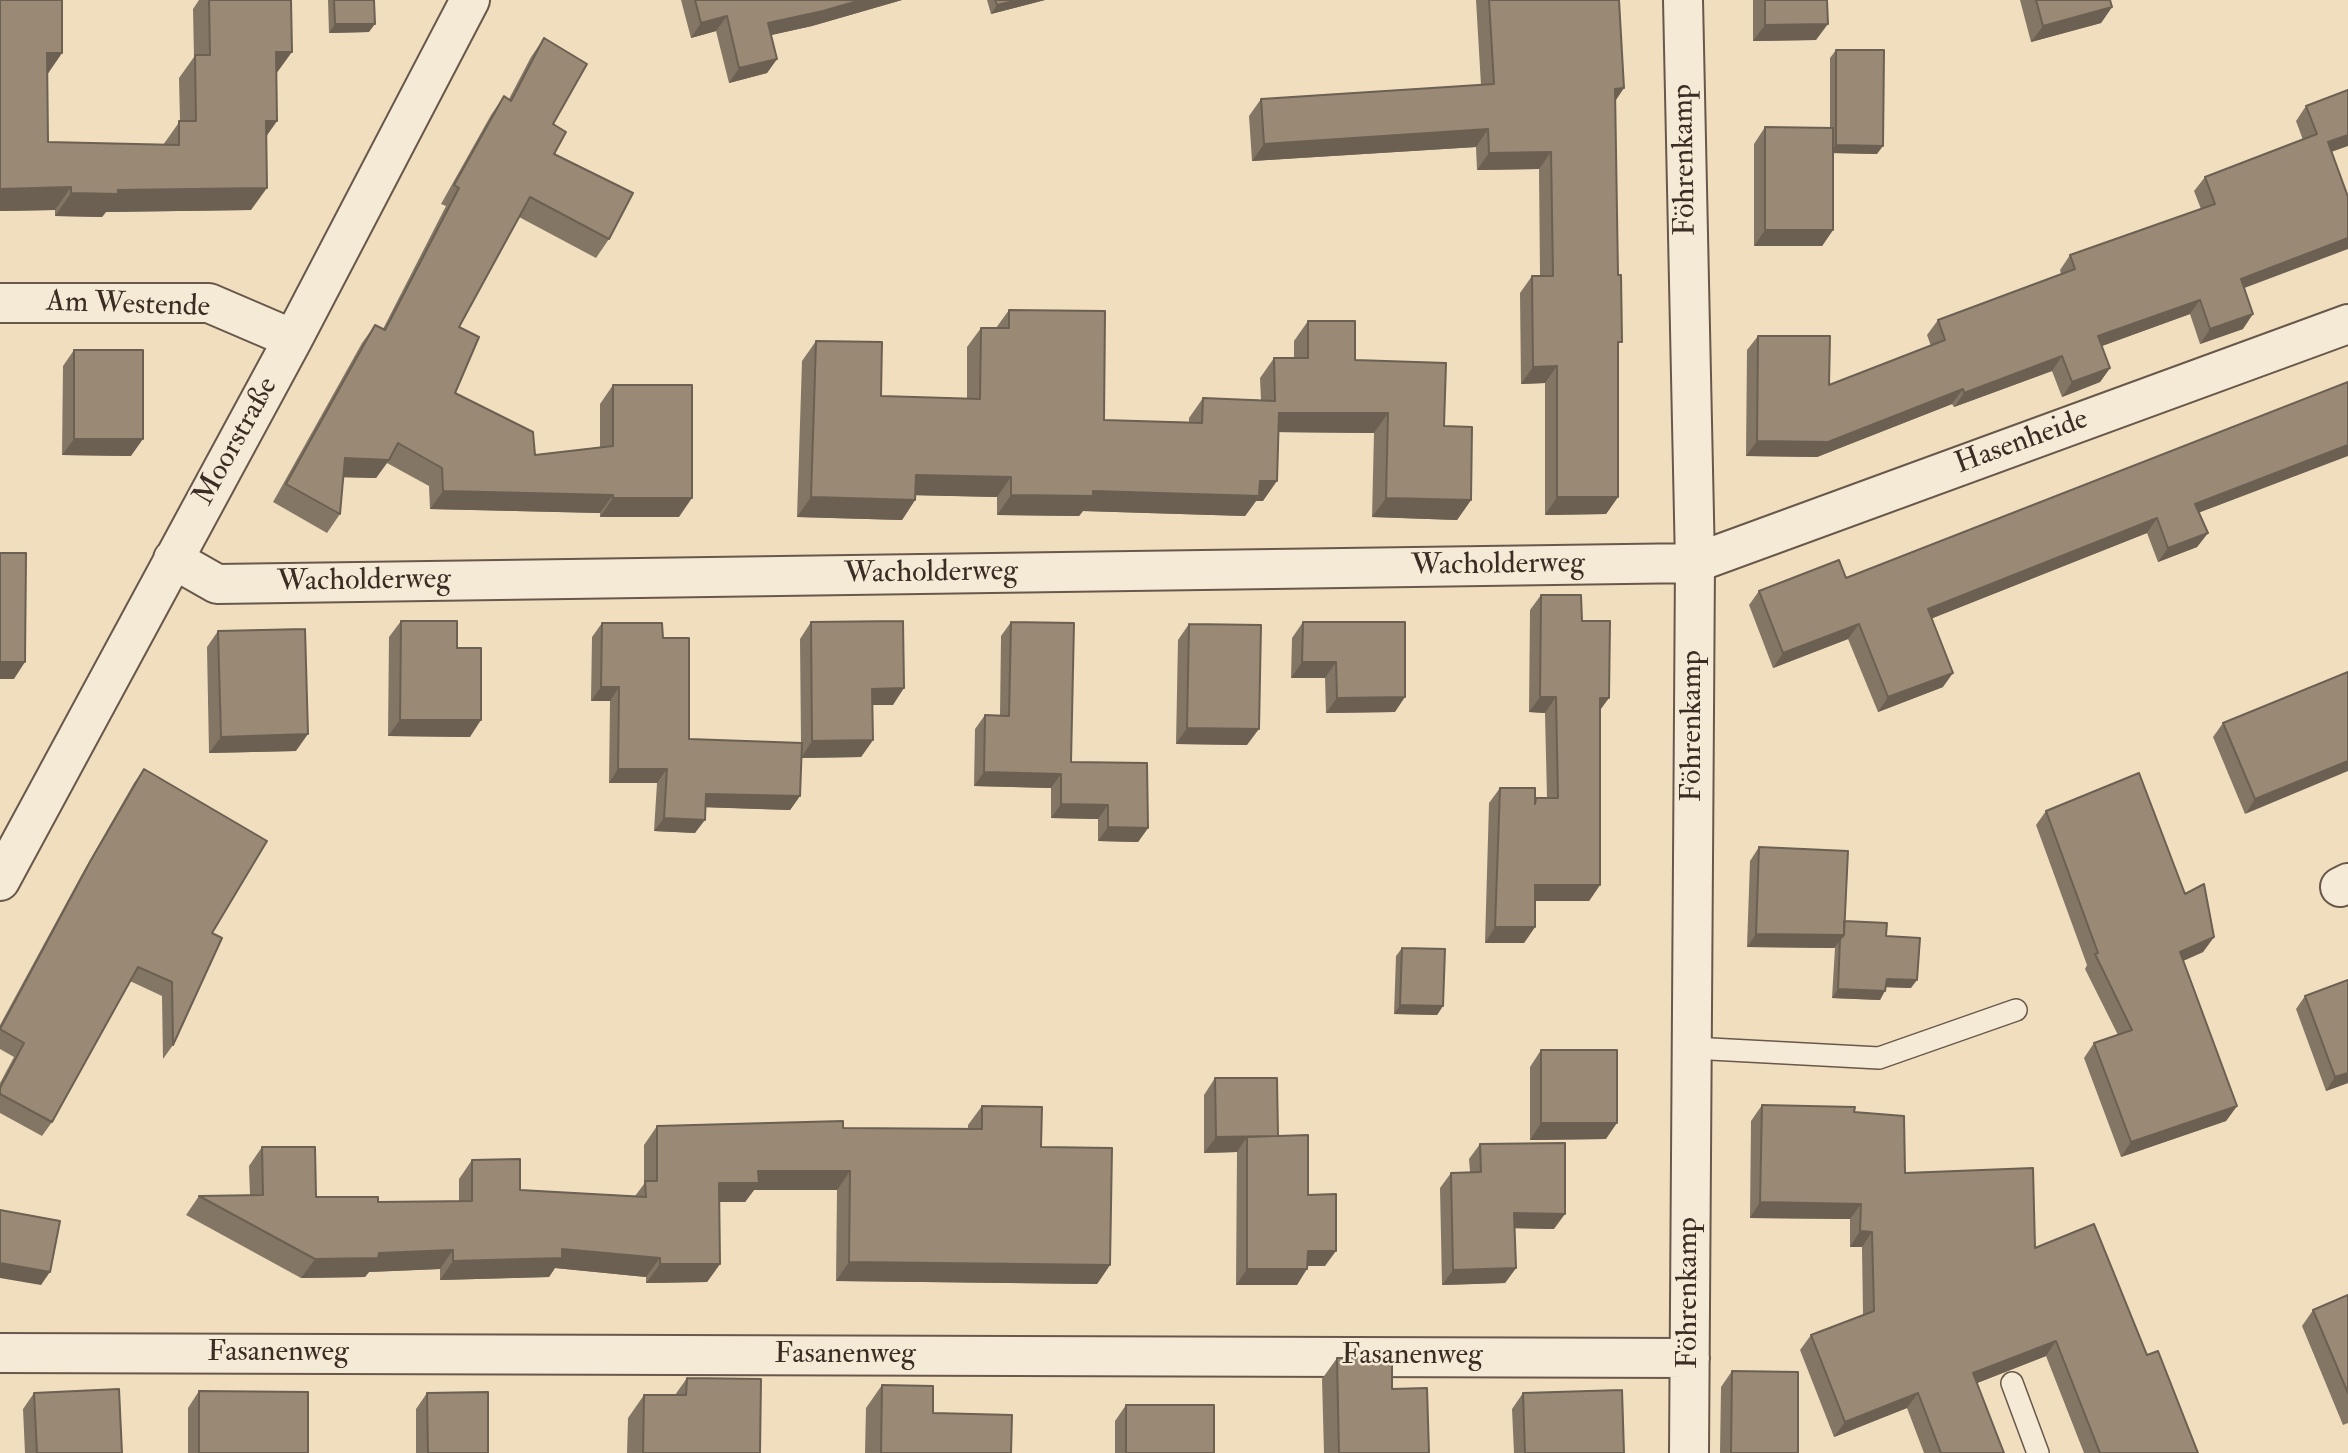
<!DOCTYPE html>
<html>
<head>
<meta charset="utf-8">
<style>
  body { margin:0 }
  canvas { display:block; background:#f0debf }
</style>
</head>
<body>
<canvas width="2348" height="1453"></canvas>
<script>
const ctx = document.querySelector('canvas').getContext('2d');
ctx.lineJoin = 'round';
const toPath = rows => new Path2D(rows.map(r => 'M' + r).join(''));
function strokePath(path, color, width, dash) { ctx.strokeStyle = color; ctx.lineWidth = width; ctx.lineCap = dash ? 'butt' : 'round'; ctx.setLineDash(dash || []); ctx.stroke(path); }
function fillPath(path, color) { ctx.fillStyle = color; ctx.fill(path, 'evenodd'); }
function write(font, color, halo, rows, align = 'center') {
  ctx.font = font + ' "IM FELL Double Pica",serif'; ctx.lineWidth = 5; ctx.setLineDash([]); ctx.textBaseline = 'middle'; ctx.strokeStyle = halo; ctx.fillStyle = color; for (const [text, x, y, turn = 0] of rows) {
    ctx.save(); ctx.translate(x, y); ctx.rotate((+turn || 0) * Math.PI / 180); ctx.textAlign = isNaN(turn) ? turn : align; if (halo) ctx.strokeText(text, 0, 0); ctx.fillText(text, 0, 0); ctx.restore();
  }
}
const lane = toPath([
  [1692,1048,1879,1058,2016,1010],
  [2012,1383,2038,1453]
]);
const street = toPath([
  [1683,0,1695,563,1689,1453],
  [0,303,209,303,293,339],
  [173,559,217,584,1695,563,2348,324],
  [0,881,293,339,470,0],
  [2340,887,2348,883],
  [0,1353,1690,1358]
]);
strokePath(lane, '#68584b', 24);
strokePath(street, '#68584b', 42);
strokePath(lane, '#f5ead5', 21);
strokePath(street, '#f5ead5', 38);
fillPath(toPath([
  [0,0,62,53,47,74,48,142,163,145,180,121,179,78,194,57,193,9,199,0,291,0,276,74,277,121,266,136,251,210,106,212,102,217,55,216,55,210,0,211],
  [328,0,374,0,369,32,329,33],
  [681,0,902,0,812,26,771,35,777,59,767,73,729,83,716,31,691,38],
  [987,0,1045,0,991,14],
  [1476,0,1619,0,1615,102,1618,349,1618,497,1606,514,1545,515,1545,383,1521,384,1520,293,1532,276,1540,276,1539,169,1477,170,1476,147,1252,161,1249,116,1261,99,1481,85],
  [1753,0,1827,0,1816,40,1753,41],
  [2020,0,2110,0,2112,7,2101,23,2031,42],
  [544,38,553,124,554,154,609,239,596,258,519,217,459,327,455,393,535,455,600,447,600,404,613,385,679,517,600,517,600,513,430,509,429,486,387,463,376,478,343,477,340,514,327,533,273,502,362,343,375,325,383,329,446,206,441,204,491,115,504,96,509,99,531,57],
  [1836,50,1877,154,1833,153,1833,230,1822,246,1754,246,1754,144,1765,127,1830,128,1830,58],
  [2306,106,2331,152,2244,288,2243,329,2200,344,2190,314,2102,346,2110,368,2100,382,2062,397,2052,371,1954,407,1952,404,1817,457,1746,456,1747,350,1758,336,1829,385,1931,346,1927,335,1938,320,2061,274,2060,270,2070,255,2201,209,2194,191,2205,177,2303,140,2296,121],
  [1009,310,1104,420,1189,422,1189,418,1203,398,1261,400,1260,378,1274,358,1294,358,1294,341,1308,321,1355,360,1444,426,1471,500,1457,520,1372,517,1374,433,1278,432,1263,501,1256,501,1245,516,1083,511,1079,516,997,515,997,497,916,495,915,500,902,520,797,517,802,361,816,341,881,396,967,399,967,347,981,328,996,328],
  [74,350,131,456,62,455,63,366],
  [2348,382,2199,513,2208,533,2197,547,2158,562,2147,533,1932,618,1943,687,1878,712,1848,639,1773,668,1749,605,1759,591,1846,578],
  [1541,595,1582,621,1600,711,1600,885,1589,901,1535,901,1535,927,1524,943,1485,943,1489,803,1500,788,1535,799,1547,798,1545,713,1529,712,1530,610],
  [401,621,457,648,470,737,388,736,389,637],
  [811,622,893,705,872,705,873,740,861,757,801,758,800,796,790,810,705,807,695,833,654,831,657,783,609,783,610,701,591,701,592,637,602,623,663,638,689,739,801,743,800,639],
  [1011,622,1071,762,1148,828,1138,842,1098,841,1098,819,1051,818,1051,788,974,786,975,729,985,715,1000,716,1001,636],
  [1303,622,1395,712,1326,713,1325,678,1291,678,1292,638],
  [1189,624,1247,745,1176,744,1178,640],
  [218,631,296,751,209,753,207,647],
  [2348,672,2245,814,2213,737,2223,723],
  [144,769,212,933,173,1045,163,1059,162,996,130,981,52,1122,42,1136,0,1113,0,1083,14,1057,0,1049,0,1025,82,874,134,783],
  [2046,811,2185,894,2214,937,2203,952,2183,961,2237,1106,2226,1121,2121,1157,2084,1058,2094,1043,2118,1035,2085,969,2087,965,2036,825],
  [1759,847,1844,921,1886,936,1911,988,1886,987,1880,1000,1832,998,1835,948,1747,947,1750,861],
  [1402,948,1443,1006,1437,1015,1394,1014,1396,956],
  [2305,996,2348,1083,2326,1091,2296,1009],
  [1541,1050,1606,1139,1530,1140,1530,1067],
  [1215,1078,1278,1136,1325,1266,1307,1266,1297,1285,1236,1285,1237,1152,1204,1153,1204,1095],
  [1762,1105,1854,1112,1905,1173,2035,1248,2147,1355,2198,1453,2084,1453,2046,1356,1977,1383,2004,1453,1924,1453,1907,1408,1834,1437,1800,1350,1811,1335,1863,1315,1862,1247,1850,1247,1850,1219,1750,1218,1751,1121],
  [982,1106,1041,1147,1110,1265,1097,1284,836,1281,837,1190,754,1190,745,1202,719,1202,720,1264,707,1282,646,1283,646,1277,555,1268,549,1277,440,1280,440,1269,369,1272,365,1277,301,1278,186,1215,199,1196,250,1195,249,1166,262,1147,316,1197,378,1202,459,1201,459,1179,472,1160,520,1190,635,1196,644,1184,644,1145,657,1126,968,1129,968,1125],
  [1480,1144,1554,1229,1514,1228,1516,1268,1505,1283,1442,1285,1440,1188,1451,1173,1470,1172,1469,1159],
  [2348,1295,2348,1423,2343,1425,2302,1326,2313,1310],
  [1337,1358,1392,1389,1429,1453,1324,1453,1322,1379],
  [1732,1371,1798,1453,1720,1453,1721,1387],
  [687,1378,760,1453,627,1453,628,1418,644,1395,675,1395],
  [882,1385,933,1413,1011,1453,865,1453,866,1408],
  [199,1391,308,1453,188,1453,188,1408],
  [34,1393,122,1453,25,1453,23,1409],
  [427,1393,488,1453,416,1453,416,1409],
  [1523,1393,1624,1453,1514,1453,1512,1409],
  [1126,1405,1214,1453,1115,1453,1115,1421]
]), '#847665');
fillPath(toPath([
  [861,0,902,0,812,26,758,38,768,23],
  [1018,0,1045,0,991,14,997,5],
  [2112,7,2101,23,2031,42,2043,26],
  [727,16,716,31,691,38,701,23],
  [335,24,375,24,369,32,329,33],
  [1828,24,1816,40,1753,41,1765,25],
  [276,52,292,52,276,74],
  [47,53,62,53,47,75],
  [777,59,767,73,729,83,739,68],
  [1624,88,1612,106,1615,89],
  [266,121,277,121,261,144],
  [1488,129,1476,147,1252,161,1264,144],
  [2348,135,2348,146,2317,157,2328,142],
  [1836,145,1883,146,1877,154,1830,153],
  [1551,152,1539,169,1477,170,1489,153],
  [71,187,55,210,0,211,0,189],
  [267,188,251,210,106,212,102,217,55,216,71,193,118,190],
  [1765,230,1833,230,1822,246,1754,246],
  [2348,238,2348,249,2231,293,2241,279],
  [2200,300,2190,314,2088,351,2098,336],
  [2253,314,2243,329,2200,344,2210,329],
  [2062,356,2052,371,1954,407,1964,393],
  [1557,366,1545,383,1521,384,1533,367],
  [2110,368,2100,382,2062,397,2072,382],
  [1963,389,1952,404,1817,457,1746,456,1757,441],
  [1279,413,1388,413,1374,433,1265,432],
  [74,439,143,439,131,456,62,455],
  [2348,445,2348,456,2185,518,2195,504],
  [345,458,389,460,376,478,332,477],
  [916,475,1011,477,997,497,903,495],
  [1260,481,1277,481,1263,501,1256,501,1245,516,1083,511,1079,516,997,515,1011,495],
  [443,491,613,495,600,513,430,509],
  [811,497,915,500,902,520,797,517],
  [1557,497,1618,497,1606,514,1545,515],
  [613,498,692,498,679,517,600,517],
  [1386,498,1471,500,1457,520,1372,517],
  [2157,518,2147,533,1918,624,1928,609],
  [2208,533,2197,547,2158,562,2168,548],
  [1859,624,1848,639,1773,668,1783,653],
  [0,662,25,662,14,679,0,679],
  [1302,662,1336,662,1325,678,1291,678],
  [1953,673,1943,687,1878,712,1888,697],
  [601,687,619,687,610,701,591,701],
  [904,688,893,705,860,705,872,689],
  [1405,697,1395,712,1326,713,1337,698],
  [1540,697,1556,697,1545,713,1529,712],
  [1600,698,1609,698,1598,713],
  [400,720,481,720,470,737,388,736],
  [1187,728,1259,729,1247,745,1176,744],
  [308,734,296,751,209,753,221,737],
  [873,740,861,757,801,758,812,741],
  [2348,761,2348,771,2245,814,2255,799],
  [618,769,667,769,657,783,609,783],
  [984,772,1061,774,1051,788,974,786],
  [706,794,800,796,790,810,697,807],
  [1061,804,1108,805,1098,819,1051,818],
  [664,818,705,820,695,833,654,831],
  [1108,827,1148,828,1138,842,1098,841],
  [1535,885,1600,885,1589,901,1524,901],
  [1495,927,1535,927,1524,943,1485,943],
  [1756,934,1844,935,1834,948,1747,947],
  [2214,937,2203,952,2169,967,2180,952],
  [1887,979,1917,980,1911,988,1881,987],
  [1838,989,1885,991,1880,1000,1832,998],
  [1400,1005,1443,1006,1437,1015,1394,1014],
  [2348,1073,2348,1083,2326,1091,2335,1077],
  [2237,1106,2226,1121,2121,1157,2131,1142],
  [1541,1123,1617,1123,1606,1139,1530,1140],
  [1278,1136,1247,1137,1237,1152,1204,1153,1216,1137],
  [758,1171,850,1171,837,1190,754,1190,745,1202,705,1202,719,1183],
  [1760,1202,1861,1204,1850,1219,1750,1218],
  [1514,1213,1565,1214,1554,1229,1503,1228],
  [1860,1231,1872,1232,1862,1247,1850,1247],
  [562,1249,660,1258,646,1277,555,1268,549,1277,440,1280,453,1261],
  [453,1250,440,1269,369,1272,365,1277,301,1278,315,1259,379,1253],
  [1308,1251,1336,1251,1325,1266,1297,1266],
  [849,1262,1110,1265,1097,1284,836,1281],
  [0,1263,50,1272,41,1285,0,1278],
  [660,1264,720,1264,707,1282,646,1283],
  [1516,1268,1505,1283,1442,1285,1453,1270],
  [1247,1269,1307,1269,1297,1285,1236,1285],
  [2056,1341,2046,1356,1962,1389,1973,1373],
  [1918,1393,1907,1408,1834,1437,1845,1422]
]), '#6b6052');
const building = toPath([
  [0,0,62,0,62,53,47,53,48,142,179,145,179,121,196,121,195,55,210,55,209,0,291,0,292,52,276,52,277,121,266,121,267,188,118,190,118,194,71,193,71,187,0,189,0,0],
  [334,0,374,0,375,24,335,24,334,0],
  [695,0,861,0,823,11,768,23,777,59,739,68,727,16,701,23,695,0],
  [995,0,1018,0,997,5,995,0],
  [1489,0,1619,0,1624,88,1615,89,1618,275,1621,275,1622,342,1618,342,1618,497,1557,497,1557,366,1533,367,1532,276,1553,276,1551,152,1489,153,1488,129,1264,144,1261,99,1494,84,1489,0],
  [1765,0,1827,0,1828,24,1765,25,1765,0],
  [2036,0,2110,0,2112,7,2043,26,2036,0],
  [544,38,587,64,553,124,566,132,554,154,633,193,609,239,530,197,459,327,479,337,455,393,533,432,535,455,613,446,613,385,692,385,692,498,613,498,613,495,443,491,442,468,398,443,389,460,345,458,340,514,286,484,375,325,385,330,459,188,454,185,504,96,511,101,544,38],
  [1836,50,1884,50,1883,146,1836,145,1836,50],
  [2348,90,2348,135,2328,142,2348,197,2348,238,2241,279,2253,314,2210,329,2200,300,2098,336,2110,368,2072,382,2062,356,1964,393,1963,389,1828,442,1757,441,1758,336,1830,336,1829,385,1945,340,1938,320,2075,269,2070,255,2215,204,2205,177,2317,134,2306,106,2348,90],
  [1765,127,1833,128,1833,230,1765,230,1765,127],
  [1009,310,1105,311,1104,420,1202,423,1203,398,1275,401,1274,358,1308,358,1308,321,1355,321,1355,360,1446,363,1444,426,1472,427,1471,500,1386,498,1388,413,1279,413,1277,481,1260,481,1259,496,1093,491,1093,496,1011,495,1011,477,916,475,915,500,811,497,816,341,882,342,881,396,980,399,981,328,1009,328,1009,310],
  [74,350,143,350,143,439,74,439,74,350],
  [2348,382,2348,445,2195,504,2208,533,2168,548,2157,518,1928,609,1953,673,1888,697,1859,624,1783,653,1759,591,1839,560,1846,578,2348,382],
  [0,553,26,553,25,662,0,662,0,553],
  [1541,595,1581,595,1582,621,1610,621,1609,698,1600,698,1600,885,1535,885,1535,927,1495,927,1500,788,1535,788,1535,804,1536,798,1558,798,1556,697,1540,697,1541,595],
  [401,621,457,621,457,648,481,648,481,720,400,720,401,621],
  [903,621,904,688,872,689,873,740,812,741,811,622,903,621],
  [1011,622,1074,623,1071,762,1147,763,1148,828,1108,827,1108,805,1061,804,1061,774,984,772,985,715,1009,716,1011,622],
  [1303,622,1405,622,1405,697,1337,698,1336,662,1302,662,1303,622],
  [602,623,662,623,663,638,689,638,689,739,802,743,800,796,706,794,705,820,664,818,667,769,618,769,619,687,601,687,602,623],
  [1189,624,1261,625,1259,729,1187,728,1189,624],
  [305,629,308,734,221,737,218,631,305,629],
  [2348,672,2348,761,2255,799,2223,723,2348,672],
  [144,769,267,841,212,933,222,938,173,1045,172,982,138,967,52,1122,0,1094,0,1088,24,1043,0,1029,91,860,144,769],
  [2139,773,2185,894,2204,884,2214,937,2180,952,2237,1106,2131,1142,2094,1043,2132,1030,2095,954,2098,953,2046,811,2139,773],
  [1759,847,1848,851,1844,935,1756,934,1759,847],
  [1844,921,1887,923,1886,936,1920,938,1917,980,1887,979,1885,991,1838,989,1840,939,1844,935,1844,921],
  [1402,948,1445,949,1443,1006,1400,1005,1402,948],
  [2348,980,2348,1073,2335,1077,2305,996,2348,980],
  [1541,1050,1617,1050,1617,1123,1541,1123,1541,1050],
  [1215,1078,1277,1078,1278,1136,1216,1137,1215,1078],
  [1762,1105,1855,1107,1854,1112,1904,1116,1905,1173,2033,1168,2035,1248,2094,1224,2147,1355,2158,1351,2198,1453,2100,1453,2056,1341,1973,1373,2004,1453,1941,1453,1918,1393,1845,1422,1811,1335,1874,1311,1872,1232,1860,1231,1861,1204,1760,1202,1762,1105],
  [982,1106,1042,1107,1041,1147,1112,1148,1110,1265,849,1262,850,1171,758,1171,759,1183,719,1183,720,1264,660,1264,660,1258,562,1249,562,1258,453,1261,453,1250,379,1253,378,1258,315,1259,199,1196,263,1195,262,1147,315,1147,316,1197,378,1197,378,1202,472,1201,472,1160,520,1159,520,1190,646,1197,645,1181,657,1181,657,1126,843,1121,843,1128,982,1129,982,1106],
  [1308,1135,1308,1195,1336,1194,1336,1251,1308,1251,1307,1269,1247,1269,1247,1137,1308,1135],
  [1565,1143,1565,1214,1514,1213,1516,1268,1453,1270,1451,1173,1481,1172,1480,1144,1565,1143],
  [0,1210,60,1221,50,1272,0,1263,0,1210],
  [2348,1295,2348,1393,2313,1310,2348,1295],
  [1337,1358,1392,1358,1392,1389,1427,1388,1429,1453,1339,1453,1337,1358],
  [1732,1371,1798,1372,1798,1453,1731,1453,1732,1371],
  [687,1378,761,1379,760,1453,643,1453,644,1395,686,1395,687,1378],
  [882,1385,933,1386,933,1413,1012,1415,1011,1453,881,1453,882,1385],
  [119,1389,122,1453,37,1453,34,1393,119,1389],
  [1622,1390,1624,1453,1525,1453,1523,1393,1622,1390],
  [199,1391,308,1392,308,1453,199,1453,199,1391],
  [488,1392,488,1453,428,1453,427,1393,488,1392],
  [1126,1405,1214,1405,1214,1453,1126,1453,1126,1405]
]);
fillPath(building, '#998975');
strokePath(building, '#6b6052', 2);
write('30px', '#3b2c24', '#f5ead5', [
  ["Föhrenkamp",1686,160,-91],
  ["Am Westende",128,306,2],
  ["Moorstraße",237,442,-61],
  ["Hasenheide",2022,443,-20],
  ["Wacholderweg",1498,566,-1],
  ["Wacholderweg",931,574,-1],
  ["Wacholderweg",364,582,-1],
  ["Föhrenkamp",1694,726,-90],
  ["Föhrenkamp",1690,1293,-90],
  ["Fasanenweg",278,1354],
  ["Fasanenweg",845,1356],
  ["Fasanenweg",1412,1357]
]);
</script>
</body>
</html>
